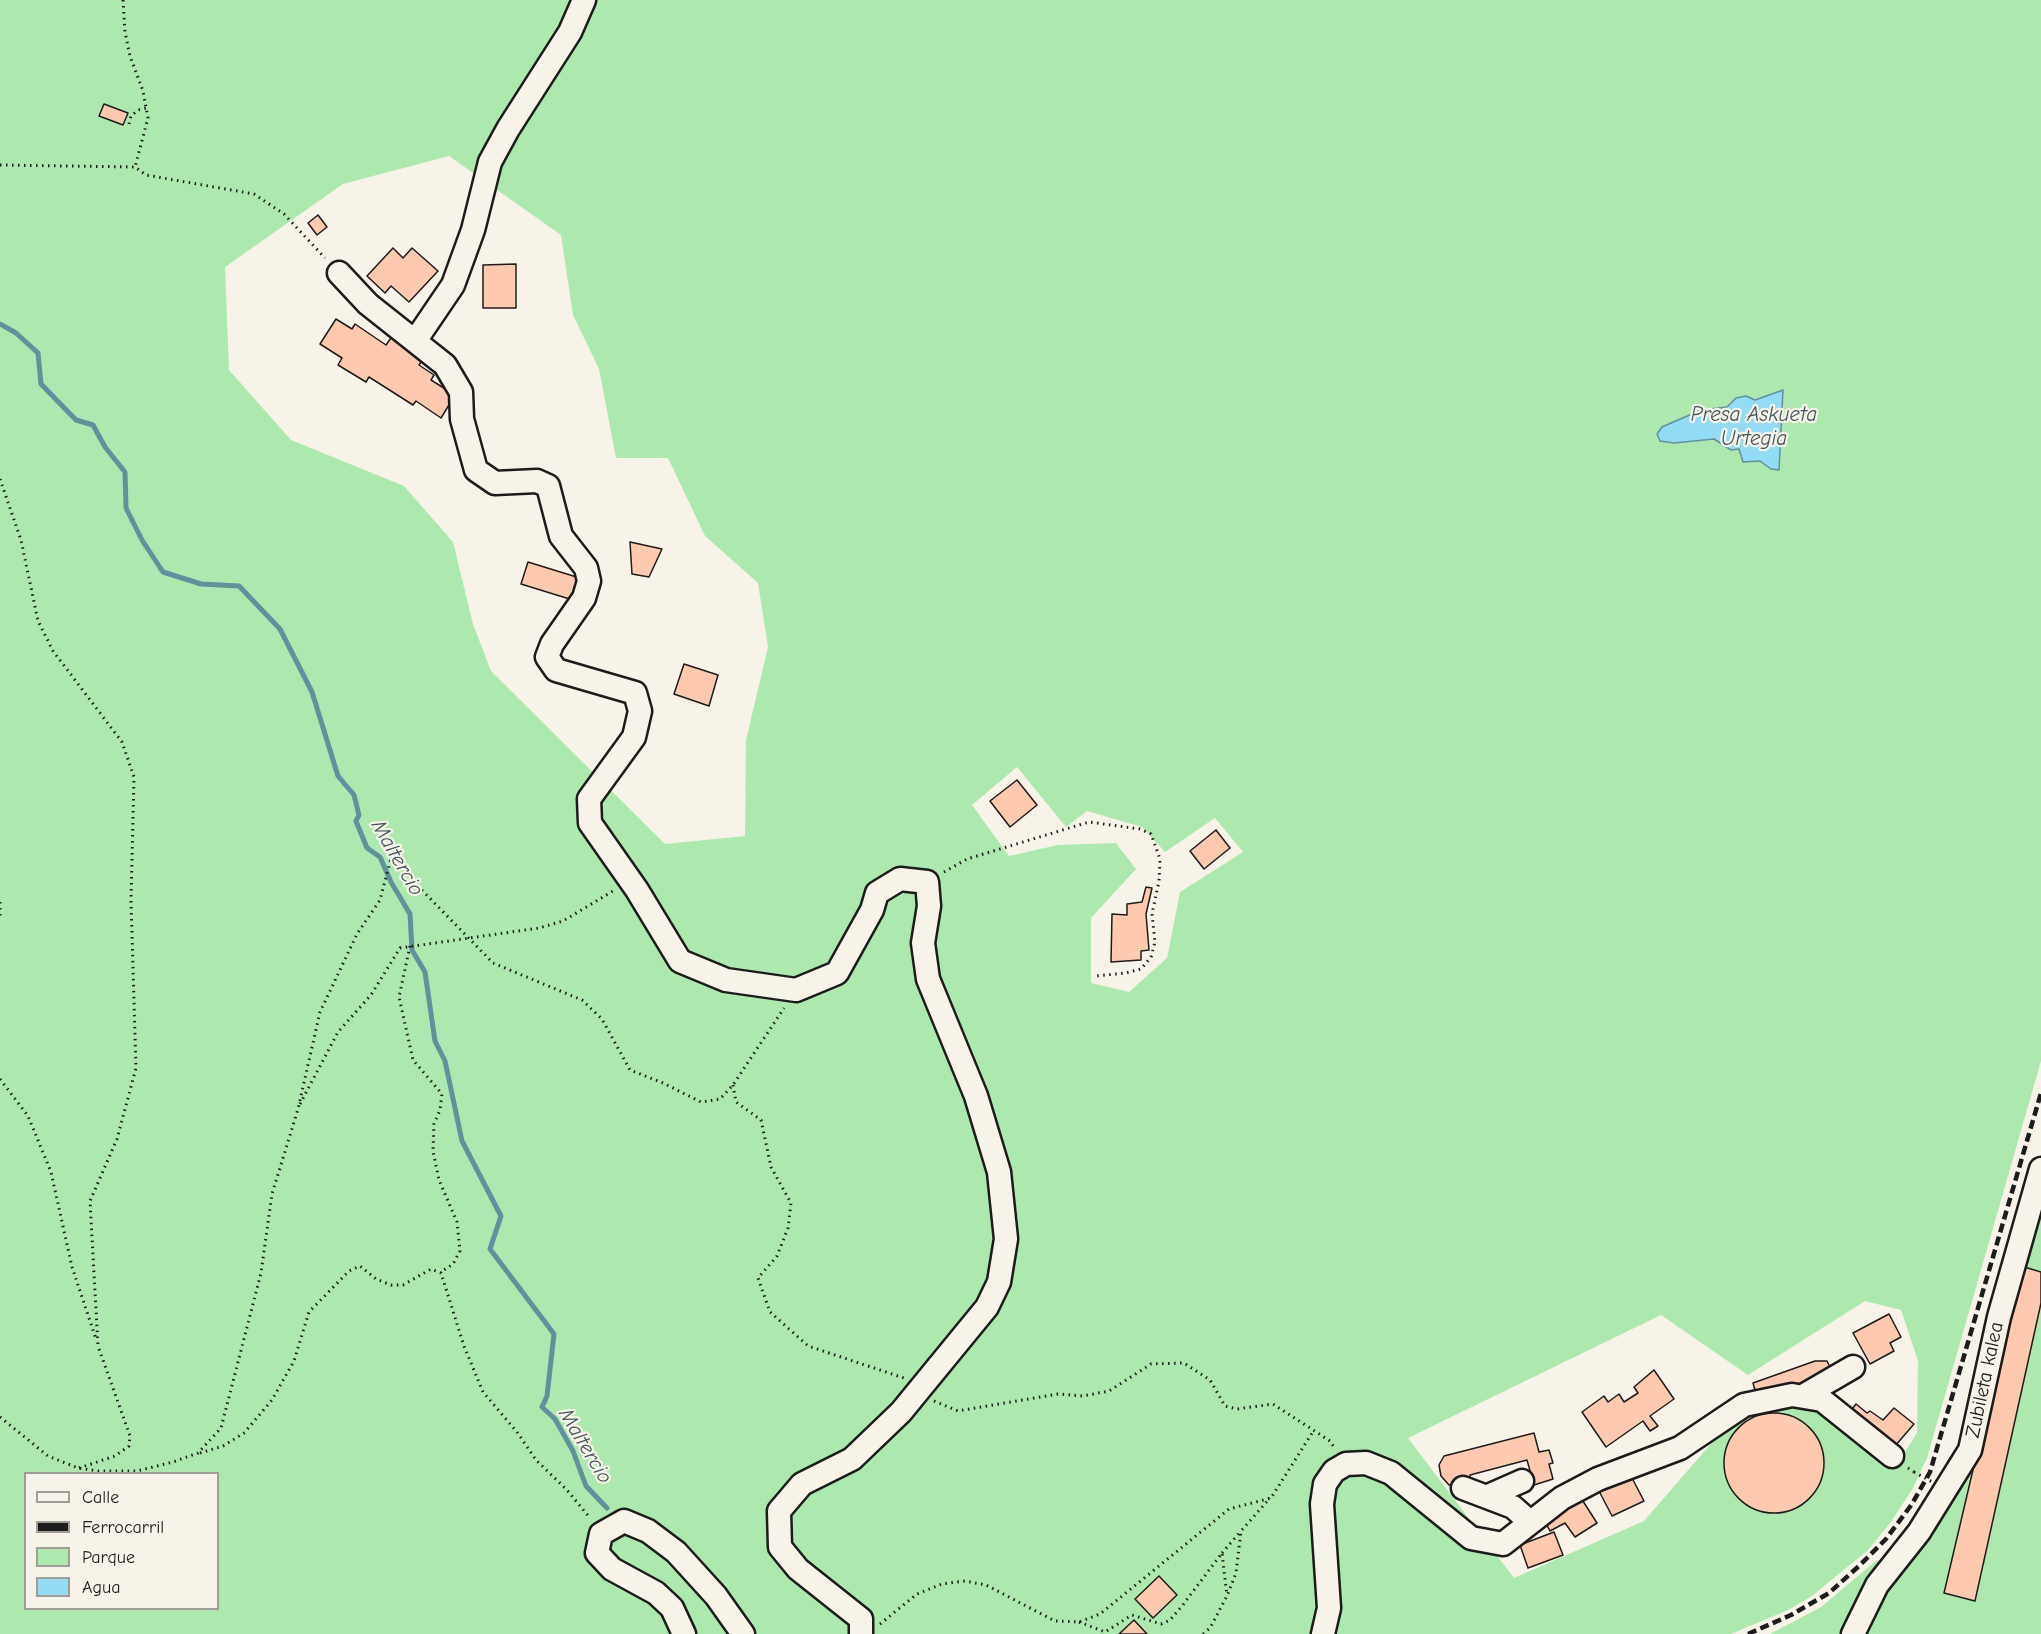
<!DOCTYPE html>
<html>
<head>
<meta charset="utf-8">
<style>
  body { margin:0 }
  #map { position:relative; width:2041px; height:1634px; overflow:hidden; background:#f7f3e8; font-family:"Comic Neue",sans-serif }
  canvas { display:block }
  .legend { position:absolute; left:24px; top:1472px; width:195px; height:138px; box-sizing:border-box; background:#f7f3e8; border:2px solid #9f9d96; margin:0; padding:8px 10px; list-style:none; font-size:18px; color:#1c1c1c }
  .legend li { display:flex; align-items:center; gap:12px; height:30px }
  .legend b { width:30px; border:2px solid #9f9d96 }
</style>
</head>
<body>
<div id="map">
<canvas width="2041" height="1634"></canvas>
<ul class="legend">
<li><b style="height:8px;background:#f7f3e8"></b>Calle</li>
<li><b style="height:8px;background:#1c1c1c"></b>Ferrocarril</li>
<li><b style="height:16px;background:#ade9af"></b>Parque</li>
<li><b style="height:16px;background:#93dcf5"></b>Agua</li>
</ul>
</div>
<script>
const ctx = document.querySelector('canvas').getContext('2d');
ctx.lineJoin = 'round';
function fillPath(path, color) { ctx.fillStyle = color; ctx.fill(path, 'evenodd'); }
const toPath = rows => new Path2D(rows.map(r => 'M' + r).join(''));
function strokePath(path, color, width, dash) { ctx.strokeStyle = color; ctx.lineWidth = width; ctx.lineCap = dash ? 'butt' : 'round'; ctx.setLineDash(dash || []); ctx.stroke(path); }
function write(font, color, halo, rows, align = 'center') {
  ctx.font = font + ' "Comic Neue",sans-serif'; ctx.lineWidth = 4.5; ctx.setLineDash([]); ctx.textBaseline = 'middle'; ctx.strokeStyle = halo; ctx.fillStyle = color; for (const [text, x, y, turn = 0] of rows) {
    ctx.save(); ctx.translate(x, y); ctx.rotate((+turn || 0) * Math.PI / 180); ctx.textAlign = isNaN(turn) ? turn : align; if (halo) ctx.strokeText(text, 0, 0); ctx.fillText(text, 0, 0); ctx.restore();
  }
}
fillPath(toPath([
  [0,0,2041,0,2041,1061,1927,1458,1913,1488,1891,1522,1868,1550,1812,1596,1788,1610,1731,1634,0,1634],
  [449,156,561,235,573,315,599,369,616,458,668,458,705,536,758,583,768,647,746,740,745,836,665,844,491,671,473,624,453,542,404,486,291,440,229,370,225,267,343,184],
  [1017,767,1066,827,1087,811,1142,827,1165,852,1215,818,1243,852,1180,892,1167,958,1129,992,1091,983,1091,918,1136,869,1116,843,1058,845,1009,856,972,805],
  [1865,1301,1901,1310,1918,1361,1917,1433,1896,1466,1819,1406,1791,1401,1751,1410,1728,1424,1644,1521,1514,1578,1408,1438,1661,1315,1748,1375],
  [26,1474,218,1474,218,1608,26,1608],
  [2041,1185,2041,1634,1863,1634,1893,1576,1974,1450],
  [1877,1560,1882,1563,1843,1634,1770,1634,1821,1607]
]), '#ade9af');
const water = toPath([
  [1783,390,1779,470,1771,469,1760,461,1743,462,1739,449,1731,450,1714,439,1674,443,1660,441,1657,434,1662,427,1701,410,1727,407,1736,398,1746,396,1755,400,1783,390]
]);
fillPath(water, '#93dcf5');
strokePath(water, '#638f9e', 1.5);
strokePath(toPath([
  [0,324,16,333,38,353,41,384,76,420,93,425,105,447,125,472,126,508,142,540,163,572,201,584,239,586,280,629,312,692,338,776,354,795,359,815,356,821,367,848,380,857,391,882,410,914,412,950,425,972,435,1041,445,1061,462,1141,501,1216,490,1249,554,1334,547,1396,542,1407,555,1419,573,1451,586,1486,607,1508]
]), '#638f9e', 5);
const building = toPath([
  [104,104,128,113,123,125,99,116,104,104],
  [318,215,327,227,317,235,308,223,318,215],
  [393,248,403,258,412,248,438,271,409,302,391,286,385,293,367,276,393,248],
  [516,264,516,308,483,308,483,265,516,264],
  [336,319,352,329,355,324,386,345,393,335,425,356,419,365,434,375,431,380,455,395,441,418,416,401,413,405,369,377,366,382,338,365,342,358,320,344,336,319],
  [630,542,662,549,649,577,632,574,630,542],
  [528,562,583,579,576,601,521,584,528,562],
  [684,664,718,675,709,706,674,694,684,664],
  [1017,780,1037,805,1010,827,990,801,1017,780],
  [1216,830,1230,848,1204,869,1190,851,1216,830],
  [1146,887,1152,888,1146,914,1149,950,1141,951,1141,960,1111,962,1112,914,1127,915,1127,904,1142,902,1146,887],
  [2021,1266,2041,1272,2041,1303,1975,1601,1944,1593,2021,1266],
  [1889,1314,1901,1337,1890,1343,1894,1351,1870,1364,1853,1333,1889,1314],
  [1815,1361,1827,1361,1832,1371,1798,1390,1756,1394,1753,1383,1815,1361],
  [1654,1370,1674,1399,1650,1416,1658,1426,1650,1431,1643,1421,1606,1447,1582,1412,1604,1396,1608,1402,1619,1394,1624,1402,1638,1393,1634,1387,1654,1370],
  [1856,1404,1867,1413,1870,1411,1883,1420,1894,1408,1914,1424,1895,1446,1849,1413,1856,1404],
  '1724 1463a50 50 0 1 1 100 0a50 50 0 1 1-100 0Z',
  [1534,1433,1539,1452,1549,1450,1553,1463,1549,1464,1553,1479,1534,1485,1527,1460,1470,1475,1471,1482,1462,1485,1449,1485,1441,1476,1439,1465,1444,1456,1534,1433],
  [1631,1476,1644,1501,1612,1516,1599,1491,1631,1476],
  [1581,1498,1597,1523,1575,1537,1565,1523,1550,1531,1544,1520,1581,1498],
  [1554,1532,1563,1555,1528,1568,1520,1545,1554,1532],
  [1159,1576,1177,1595,1153,1618,1135,1599,1159,1576],
  [1134,1620,1147,1634,1119,1634,1134,1620]
]);
fillPath(building, '#fec9af');
strokePath(building, '#1c1c1c', 1.5);
const minor = toPath([
  [339,273,368,304,445,365,461,392,462,419,476,470,495,483,537,481,548,486,561,536,586,568,589,581,584,598,552,644,547,657,556,670,635,693,640,711,634,737,589,799,590,823,637,890,680,961,726,980,796,990,837,973,872,910,877,893,900,879,927,882,929,906,923,943,928,979,976,1096,999,1172,1006,1239,999,1282,987,1307,901,1412,852,1459,802,1484,779,1511,780,1547,798,1569,861,1619,861,1634],
  [415,341,453,285,473,230,490,162,508,129,570,32,584,0],
  [1803,1396,1853,1367],
  [1463,1488,1513,1507,1530,1522],
  [1488,1496,1522,1481],
  [684,1634,672,1608,656,1593,612,1569,597,1553,601,1534,624,1521,648,1531,676,1552,716,1596,743,1634],
  [1323,1634,1329,1608,1322,1504,1325,1484,1334,1471,1346,1464,1366,1463,1391,1473,1471,1538,1503,1544,1562,1498,1598,1479,1680,1448,1744,1405,1792,1395,1822,1400,1892,1456],
  [1853,1634,1877,1585,1919,1532,1970,1450,1999,1317,2041,1169]
]);
strokePath(minor, '#1c1c1c', 27);
strokePath(toPath([
  [123,0,125,32,130,56,143,91,148,118,135,167],
  [129,124,131,116,138,110,147,108],
  [0,165,135,167,146,175,254,194,284,214,325,258],
  [0,479,21,540,38,621,53,651,122,742,134,777,131,900,136,1068,117,1139,90,1201,98,1346],
  [944,872,967,859,1089,822,1140,829,1151,834,1160,859,1159,881,1152,914,1155,942,1151,957,1141,969,1126,973,1095,976],
  [0,902,0,920],
  [410,946,399,997,413,1060,442,1094,440,1110,434,1124,433,1151,439,1180,457,1222,460,1251,453,1264,441,1272],
  [0,1079,28,1116,51,1172,72,1267,96,1339],
  [733,1085,736,1102,761,1120,771,1167,791,1203,788,1228,777,1256,758,1278,770,1312,808,1346,904,1378],
  [300,1104,338,1032,371,995,400,948,539,928,563,921,613,891],
  [934,1401,958,1411,1058,1394,1083,1396,1109,1391,1151,1364,1184,1363,1210,1380,1225,1406,1237,1409,1273,1404,1330,1441,1335,1449],
  [0,1417,48,1456,78,1468,98,1471,137,1471,173,1462,198,1453,221,1428,261,1273,272,1194,298,1109,320,1012,357,934,380,900,393,851,413,881,493,963,582,1000,602,1019,630,1070,663,1083,701,1102,720,1099,733,1085,784,1008],
  [200,1453,223,1446,244,1433,272,1400,294,1361,309,1312,349,1271,360,1266,376,1279,391,1285,403,1285,431,1269,441,1273,464,1346,483,1392,517,1432,536,1460,567,1490,590,1518],
  [79,1468,115,1456,129,1446,130,1436,98,1346],
  [1908,1468,1914,1472],
  [1222,1553,1241,1531],
  [1079,1622,1105,1632,1132,1615,1161,1624,1170,1620,1182,1606,1222,1553,1227,1596],
  [880,1624,917,1594,942,1584,965,1581,986,1585,1055,1621,1079,1622,1100,1614,1229,1509,1271,1498,1314,1430],
  [1203,1634,1210,1628,1227,1596,1236,1573,1241,1531,1270,1498]
]), '#1c1c1c', 3, [1.5, 4.5]);
strokePath(minor, '#f7f3e8', 22);
strokePath(toPath([
  [1748,1634,1791,1615,1829,1593,1859,1566,1886,1539,1912,1504,1930,1472,2041,1093]
]), '#1c1c1c', 4.5, [9, 4.5]);
strokePath(toPath([
  [1914,1472,1934,1483]
]), '#1c1c1c', 3, [1.5, 4.5]);
write('20px', '#1c1c1c', '#f7f3e8', [
  ["Zubileta kalea",1985,1380,-78]
]);
write('italic 21px', '#40565d', '#f7f3e8', [
  ["Presa Askueta",1754,415],
  ["Urtegia",1754,439],
  ["Maltercio",397,858,60],
  ["Maltercio",585,1446,59]
]);
</script>
</body>
</html>
